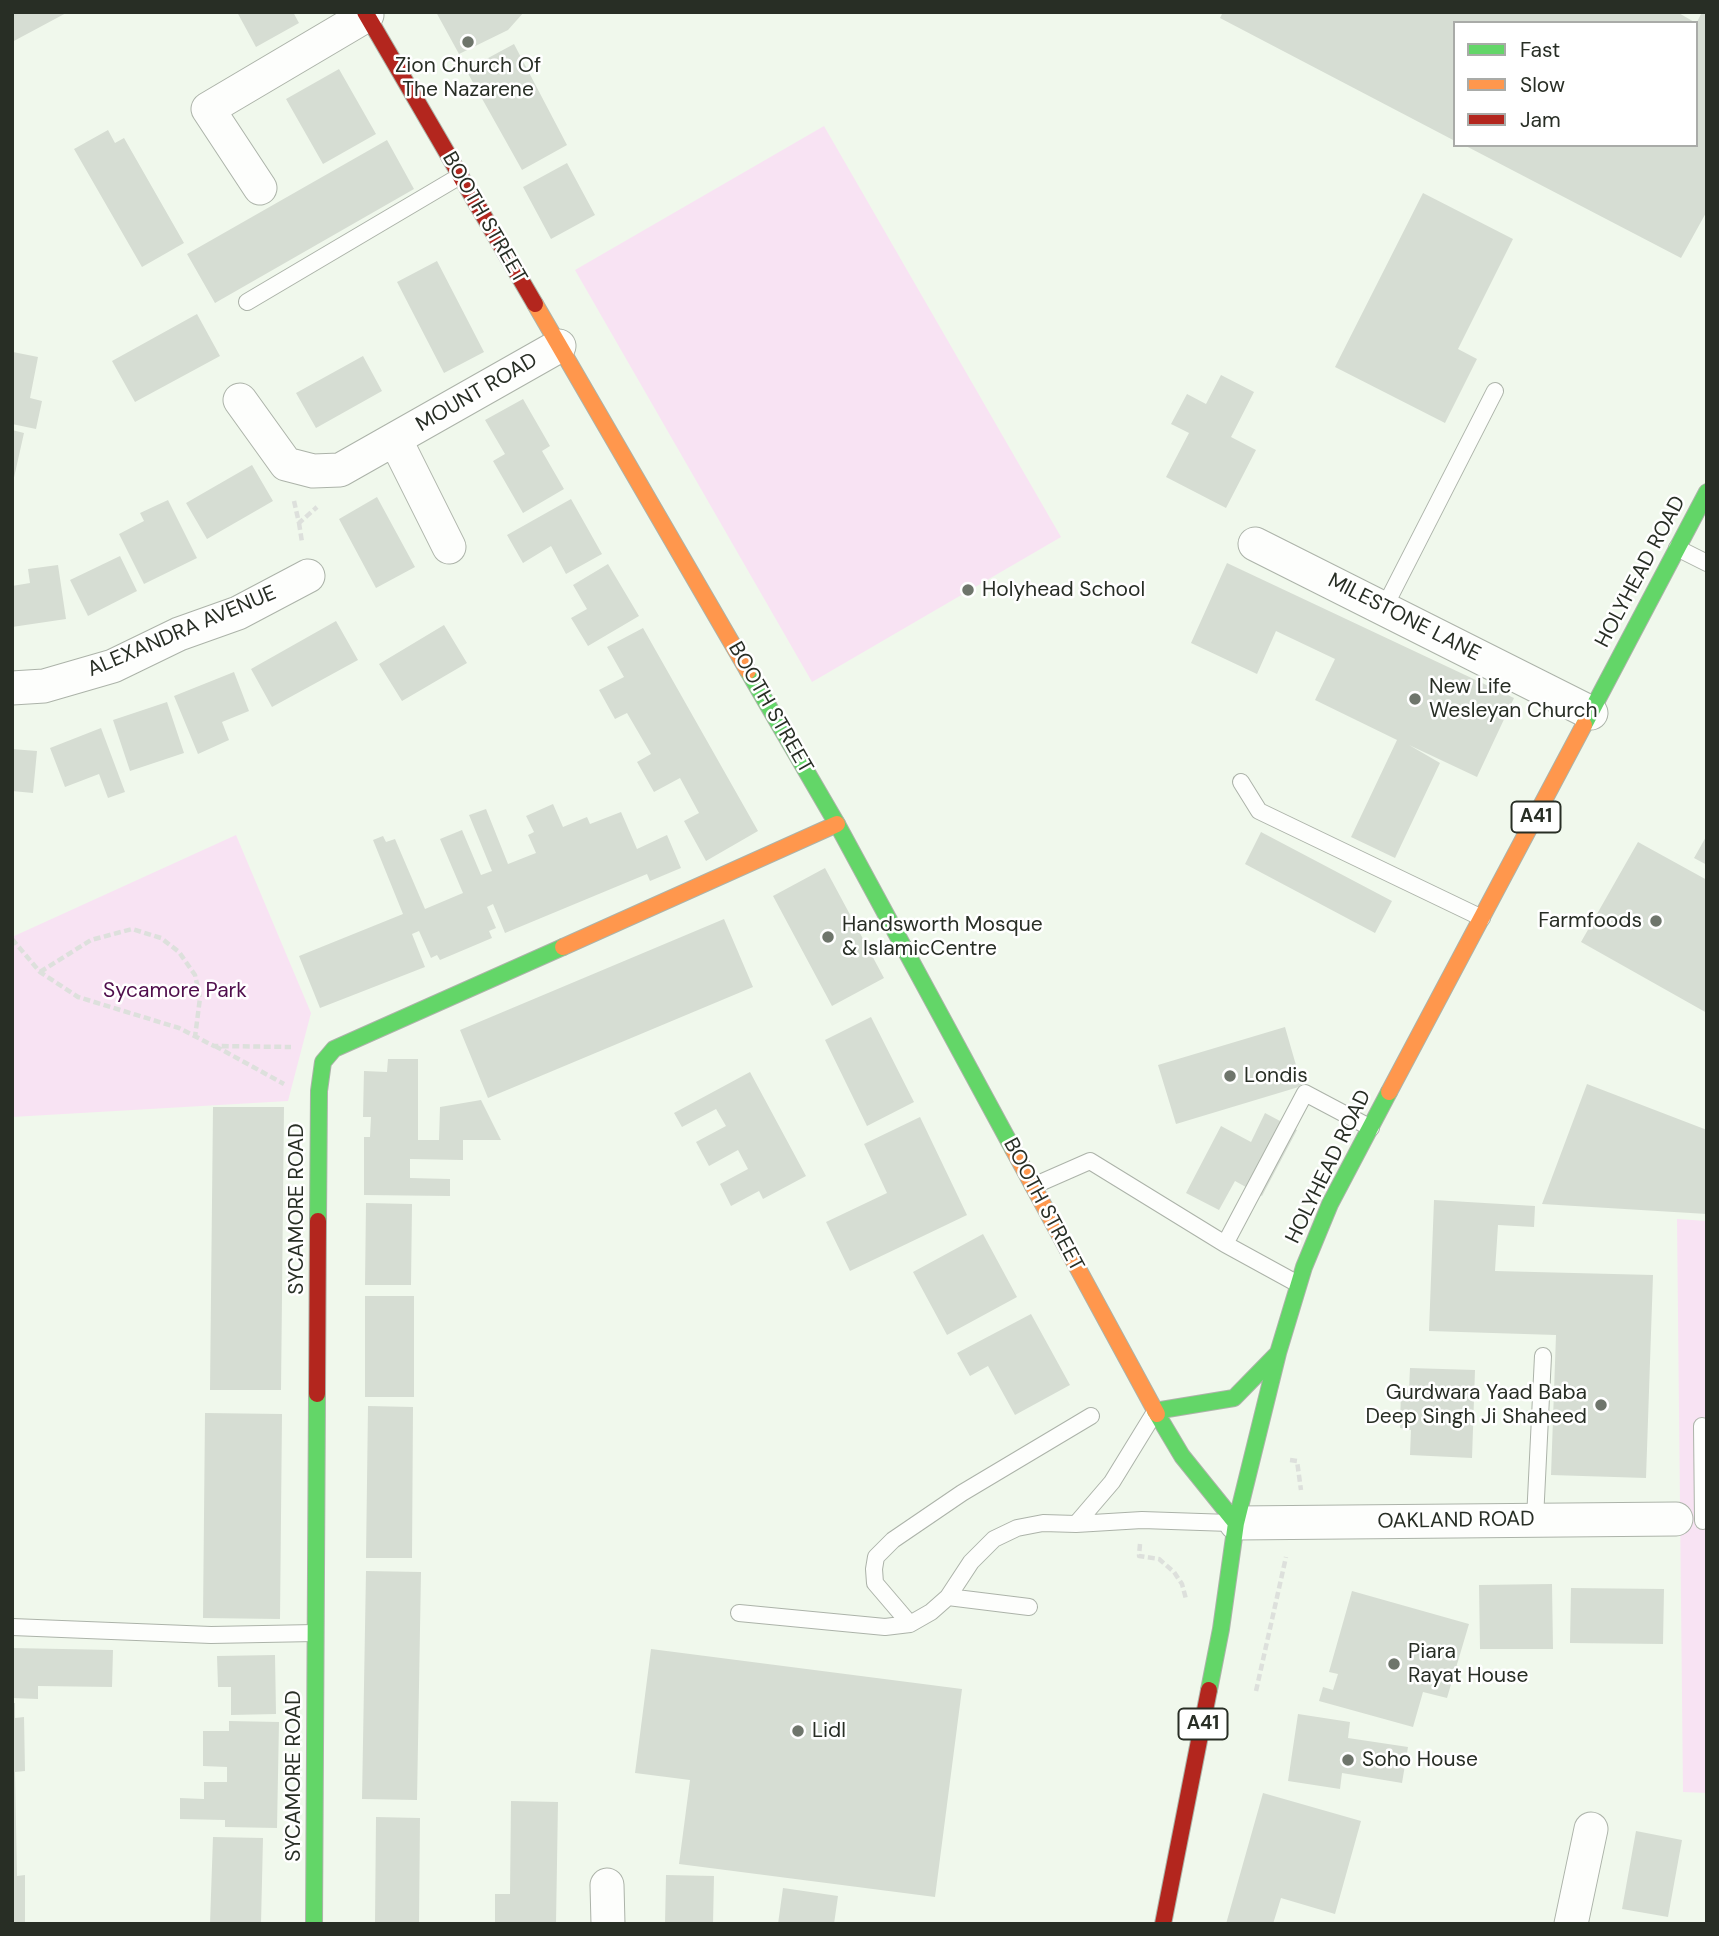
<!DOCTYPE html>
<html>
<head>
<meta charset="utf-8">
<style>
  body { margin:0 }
  #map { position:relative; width:1719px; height:1936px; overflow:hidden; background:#f0f8ec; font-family:"DM Sans",sans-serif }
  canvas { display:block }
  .frame { position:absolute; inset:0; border:14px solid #282e25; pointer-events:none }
  .legend { position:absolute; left:1453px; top:21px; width:245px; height:126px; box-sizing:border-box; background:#fff; border:2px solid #a9aba8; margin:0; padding:9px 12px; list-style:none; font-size:21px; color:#282e25 }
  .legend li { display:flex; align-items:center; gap:14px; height:35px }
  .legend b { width:35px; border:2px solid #a9aba8 }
</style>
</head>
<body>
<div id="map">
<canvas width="1719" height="1936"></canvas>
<div class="frame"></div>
<ul class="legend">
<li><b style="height:9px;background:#63d668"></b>Fast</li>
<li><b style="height:9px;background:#ff974d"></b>Slow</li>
<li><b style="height:9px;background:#b3261e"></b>Jam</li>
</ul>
</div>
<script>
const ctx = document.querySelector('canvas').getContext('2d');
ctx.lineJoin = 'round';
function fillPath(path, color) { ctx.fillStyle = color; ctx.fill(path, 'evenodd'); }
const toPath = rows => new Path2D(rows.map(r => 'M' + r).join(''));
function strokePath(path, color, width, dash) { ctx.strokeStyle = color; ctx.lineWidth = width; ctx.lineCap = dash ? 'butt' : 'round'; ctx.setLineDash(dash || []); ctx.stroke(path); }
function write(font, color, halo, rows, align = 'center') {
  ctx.font = font + ' "DM Sans",sans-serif'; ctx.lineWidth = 5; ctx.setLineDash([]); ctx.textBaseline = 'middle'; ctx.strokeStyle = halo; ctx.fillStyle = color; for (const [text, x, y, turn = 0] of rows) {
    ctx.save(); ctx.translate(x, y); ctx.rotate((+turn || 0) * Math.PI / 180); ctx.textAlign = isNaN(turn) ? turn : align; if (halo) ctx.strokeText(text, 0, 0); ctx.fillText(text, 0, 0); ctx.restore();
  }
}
fillPath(toPath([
  [824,126,1061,537,812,682,575,270],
  [236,835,311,1013,288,1101,12,1117,12,937],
  [1677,1219,1707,1221,1707,1793,1683,1792]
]), '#f8e3f3');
fillPath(toPath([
  [12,12,68,12,12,42],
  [237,12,293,12,299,23,256,47],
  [436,12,524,12,508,30,459,54],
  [1223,12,1677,12,1696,23,1455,23,1455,141,1220,18],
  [1702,12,1707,12,1707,211,1681,258,1464,145,1696,145,1696,24],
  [514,44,567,145,522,170,466,70],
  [339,69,376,134,323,164,286,99],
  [108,130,115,143,124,138,184,243,142,267,74,149],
  [387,140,414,189,215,303,187,254],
  [567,163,595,215,551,239,523,187],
  [1423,193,1513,239,1458,349,1477,359,1445,423,1335,367],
  [437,261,484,352,444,373,397,282],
  [197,314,220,356,135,402,112,361],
  [13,352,38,357,30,398,42,401,36,429,12,424],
  [363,356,382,391,316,428,296,393],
  [1221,375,1254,392,1231,437,1256,450,1226,508,1166,477,1189,433,1171,424,1187,394,1206,404],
  [523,399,550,446,542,451,564,489,523,513,493,461,505,454,485,420],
  [12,430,24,433,13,482,12,482],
  [252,465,273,501,207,539,186,503],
  [377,497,415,567,376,588,339,519],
  [571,499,602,554,566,574,551,546,523,563,507,535],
  [168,500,197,558,144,584,119,534,144,521,140,513],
  [120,556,137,591,88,616,70,580],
  [1227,563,1514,698,1477,777,1409,745,1440,763,1395,858,1351,837,1397,740,1315,700,1335,659,1276,631,1257,674,1191,643],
  [608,564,639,616,588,646,571,618,587,609,573,585],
  [58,565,66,619,12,627,12,586,30,583,28,569],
  [336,621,358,660,272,707,251,669],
  [444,625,467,663,402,701,379,664],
  [643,628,758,831,706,861,684,821,699,813,680,778,654,792,637,762,651,754,627,713,615,719,599,690,624,677,607,647],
  [234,672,249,711,222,722,229,740,198,754,174,696],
  [167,702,184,753,130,771,113,720],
  [101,728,125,792,108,798,99,774,65,787,50,748],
  [12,749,37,751,33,793,12,791],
  [553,804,563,827,587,817,590,824,621,812,637,849,667,835,681,868,650,881,647,874,505,933,493,904,487,907,496,928,489,931,492,938,440,960,437,955,431,958,419,931,412,934,425,967,320,1008,299,956,403,914,373,840,383,836,386,842,395,839,425,909,463,893,440,839,462,830,481,875,492,871,469,815,486,809,508,864,536,853,528,835,534,832,526,816],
  [1261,832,1392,901,1375,933,1245,864],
  [1707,835,1707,865,1694,858],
  [1638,842,1707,880,1707,1013,1581,942],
  [825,868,884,978,832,1006,773,896],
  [724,919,753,987,488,1098,460,1030],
  [871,1017,914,1102,867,1126,825,1040],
  [1285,1027,1302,1086,1176,1124,1158,1065],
  [388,1059,418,1059,418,1140,439,1140,440,1107,481,1100,501,1140,463,1140,463,1160,410,1159,410,1178,450,1179,450,1196,364,1195,364,1137,370,1137,371,1117,363,1117,364,1071,387,1072],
  [750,1072,806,1176,763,1199,759,1191,731,1206,720,1184,748,1169,738,1150,709,1166,696,1142,726,1126,716,1109,682,1127,674,1113],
  [1587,1084,1707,1130,1707,1214,1542,1204],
  [213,1107,284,1107,281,1390,210,1390],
  [1265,1113,1297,1130,1262,1196,1235,1181,1219,1210,1186,1193,1221,1126,1251,1142],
  [920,1117,967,1215,850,1271,826,1222,887,1193,864,1144],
  [1434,1200,1535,1206,1534,1227,1498,1225,1495,1271,1653,1275,1646,1478,1551,1475,1556,1335,1429,1331],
  [366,1203,412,1204,411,1285,365,1285],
  [983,1234,1017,1297,947,1335,913,1272],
  [365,1296,414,1296,414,1397,365,1397],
  [1031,1314,1070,1385,1015,1415,988,1366,970,1376,957,1353],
  [1410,1368,1475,1370,1472,1458,1410,1455,1411,1430,1400,1428,1401,1389,1409,1390],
  [368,1406,413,1407,412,1558,366,1558],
  [205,1413,282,1414,280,1619,203,1618],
  [366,1571,421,1572,417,1800,362,1799],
  [1552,1584,1553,1649,1480,1649,1479,1585],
  [1571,1588,1664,1589,1663,1644,1570,1643],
  [1352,1591,1469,1624,1447,1698,1423,1692,1413,1727,1319,1701,1323,1687,1333,1690,1338,1674,1329,1672],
  [12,1648,113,1650,112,1687,38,1686,38,1699,12,1698],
  [651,1649,962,1689,935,1897,679,1864,690,1780,635,1773],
  [275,1655,276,1714,231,1715,231,1687,218,1687,217,1656],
  [12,1703,15,1703,15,1718,24,1717,25,1771,15,1772,17,1876,25,1875,25,1924,12,1924],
  [1298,1714,1350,1722,1348,1738,1408,1747,1402,1783,1342,1773,1340,1789,1288,1781],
  [229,1721,279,1722,277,1828,225,1827,225,1820,180,1819,180,1798,204,1799,204,1782,227,1782,227,1767,203,1766,203,1731,229,1731],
  [1263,1793,1361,1821,1335,1914,1281,1898,1273,1924,1226,1924],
  [511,1801,558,1802,556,1924,495,1924,495,1894,510,1894],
  [376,1817,420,1818,419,1924,375,1924],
  [1636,1831,1682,1840,1668,1917,1622,1909],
  [213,1837,263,1838,261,1924,210,1924],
  [666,1875,714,1876,713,1924,665,1924],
  [783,1888,838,1896,834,1924,778,1924]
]), '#d6ddd3');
const lane = toPath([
  [247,302,460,176],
  [1677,548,1707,563],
  [1384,608,1495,391],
  [1241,782,1259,811,1482,918],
  [1033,1186,1090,1161,1225,1244,1305,1093,1371,1128],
  [1225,1244,1298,1284],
  [1702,1426,1703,1521],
  [1535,1519,1543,1356],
  [1076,1524,1112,1482,1155,1412],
  [948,1597,1029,1607],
  [739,1613,885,1627,910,1624,931,1612,948,1597,971,1562,994,1539,1017,1528,1043,1523,1076,1524,1142,1520,1230,1523],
  [910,1624,875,1583,874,1569,876,1557,893,1540,962,1493,1091,1416],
  [12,1627,211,1635,315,1633]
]);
const street = toPath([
  [260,188,208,109,367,15],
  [240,400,286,464,313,471,340,470,559,346],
  [396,441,449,547],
  [1255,544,1591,713],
  [12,688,44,686,113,666,179,634,238,613,308,576],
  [1236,1523,1676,1519],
  [607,1885,608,1924],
  [1571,1924,1591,1829]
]);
const fast = toPath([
  [748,671,837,824,1013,1149],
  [1584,725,1707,492],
  [318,1221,319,1091,323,1062,334,1049,563,947],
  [1155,1411,1234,1398,1278,1353],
  [1157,1414,1182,1456,1236,1523],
  [1209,1690,1221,1629,1236,1523,1278,1353,1304,1267,1330,1204,1389,1092],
  [314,1924,317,1394]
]);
const slow = toPath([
  [535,304,748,671],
  [563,947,837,824],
  [1389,1092,1584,725],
  [1013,1149,1157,1414]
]);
const jam = toPath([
  [365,12,535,304],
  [317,1394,318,1221],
  [1163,1924,1209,1690]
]);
strokePath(lane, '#acb3a9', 18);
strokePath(street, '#acb3a9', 35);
strokePath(fast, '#acb3a9', 18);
strokePath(slow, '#acb3a9', 18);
strokePath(jam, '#acb3a9', 18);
strokePath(toPath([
  [294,501,299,523,317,507],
  [299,523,302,542],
  [12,939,40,972,78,997,179,1028,214,1046,291,1047],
  [40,972,91,940,132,929,161,938,179,952,195,975,200,998,195,1037],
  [215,1046,284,1084],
  [1290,1460,1297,1461,1301,1490],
  [1140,1544,1139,1556,1159,1559,1174,1572,1182,1584,1186,1599],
  [1256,1691,1286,1557]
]), '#dde0dc', 4.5, [7, 3.5]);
strokePath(lane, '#fdfefc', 16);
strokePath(street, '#fdfefc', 33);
strokePath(fast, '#63d668', 16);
strokePath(slow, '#ff974d', 16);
strokePath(jam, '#b3261e', 16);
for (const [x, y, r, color] of [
  [468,42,7,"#6e756b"],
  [968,590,7,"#6e756b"],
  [1415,699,7,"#6e756b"],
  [1656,921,7,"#6e756b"],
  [828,937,7,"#6e756b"],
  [1230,1076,7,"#6e756b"],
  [1601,1405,7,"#6e756b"],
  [1394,1664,7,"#6e756b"],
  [798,1731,7,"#6e756b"],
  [1348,1760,7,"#6e756b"]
]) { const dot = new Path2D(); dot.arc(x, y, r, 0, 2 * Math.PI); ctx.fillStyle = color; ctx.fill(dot); strokePath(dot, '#fff', 2.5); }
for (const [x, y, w] of [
  [1536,817,49],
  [1203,1724,49]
]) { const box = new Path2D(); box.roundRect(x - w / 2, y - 15.5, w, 31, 5); ctx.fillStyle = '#fff'; ctx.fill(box); strokePath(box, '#282e25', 2); }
write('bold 19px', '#282e25', null, [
  ["A41",1536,817],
  ["A41",1203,1724]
]);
write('21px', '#282e25', '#fff', [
  ["Zion Church Of",468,66,"center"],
  ["The Nazarene",468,90,"center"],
  ["Holyhead School",982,590],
  ["New Life",1429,687],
  ["Wesleyan Church",1429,711],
  ["Farmfoods",1642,921,"right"],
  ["Handsworth Mosque",842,925],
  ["& IslamicCentre",842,949],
  ["Londis",1244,1076],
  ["Gurdwara Yaad Baba",1587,1393,"right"],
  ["Deep Singh Ji Shaheed",1587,1417,"right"],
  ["Piara",1408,1652],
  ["Rayat House",1408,1676],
  ["Lidl",812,1731],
  ["Soho House",1362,1760]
], 'left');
write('21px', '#282e25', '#fff', [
  ["BOOTH STREET",484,218,60],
  ["MOUNT ROAD",477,393,-30],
  ["HOLYHEAD ROAD",1641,572,-62],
  ["MILESTONE LANE",1404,618,27],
  ["ALEXANDRA AVENUE",182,632,-23],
  ["BOOTH STREET",770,708,60],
  ["HOLYHEAD ROAD",1329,1167,-64],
  ["BOOTH STREET",1043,1205,62],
  ["SYCAMORE ROAD",297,1209,-90],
  ["OAKLAND ROAD",1456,1521,-1],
  ["SYCAMORE ROAD",294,1776,-90]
]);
write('21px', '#4f0e4c', '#fff', [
  ["Sycamore Park",175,991]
]);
</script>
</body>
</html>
